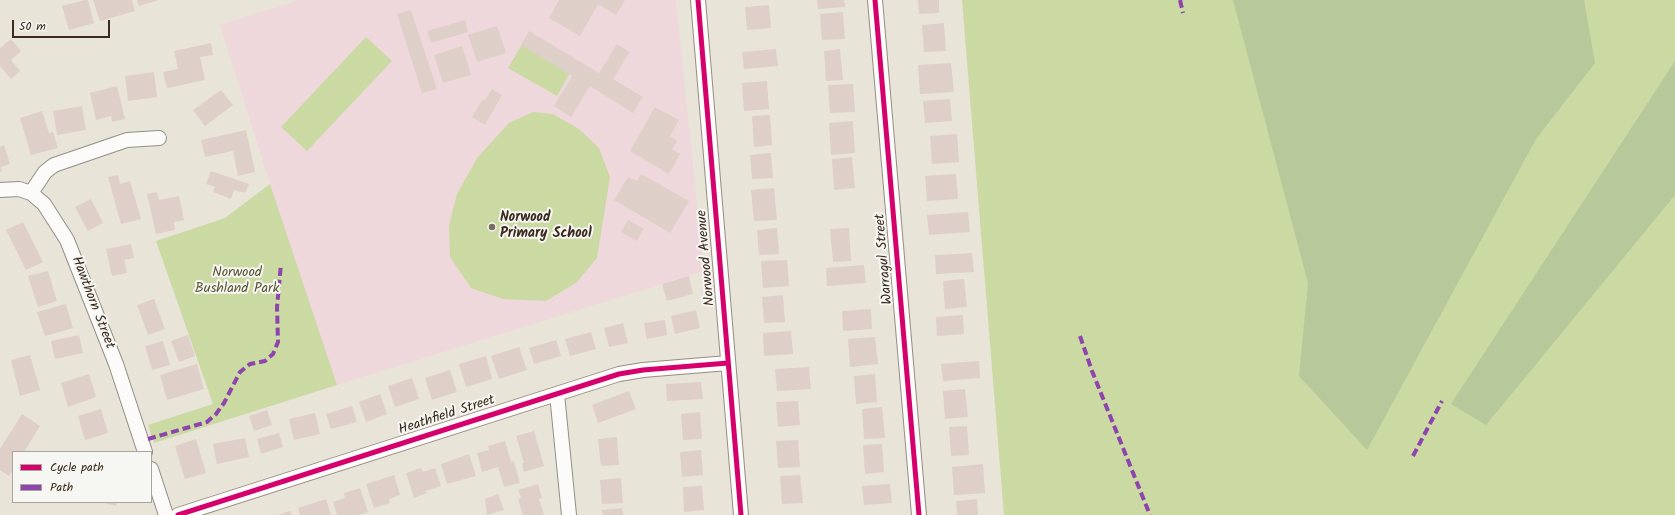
<!DOCTYPE html>
<html>
<head>
<meta charset="utf-8">
<style>
  body { margin:0 }
  #map { position:relative; width:1675px; height:515px; overflow:hidden; background:#e9e4d8; font-family:Kalam,sans-serif }
  canvas { display:block }
  .legend { position:absolute; left:12px; top:451px; width:140px; height:52px; box-sizing:border-box; background:#f6f6f2; border:1px solid #aba49d; margin:0; padding:5px 7px; list-style:none; font-size:12px; color:#3b2a1e }
  .legend li { display:flex; align-items:center; gap:8px; height:20px }
  .legend b { width:20px; border:1px solid #aba49d }
  .scale { position:absolute; left:12px; top:20px; width:98px; height:18px; box-sizing:border-box; border:2px solid #3b2a1e; border-top:0; padding-left:5px; font-size:12px; line-height:14px; white-space:nowrap; color:#3b2a1e; -webkit-text-stroke:3px #f6f6f2; paint-order:stroke }
</style>
</head>
<body>
<div id="map">
<canvas width="1675" height="515"></canvas>
<ul class="legend">
<li><b style="height:5px;background:#d6006c"></b>Cycle path</li>
<li><b style="height:5px;background:#8e44ad"></b>Path</li>
</ul>
<div class="scale">50 m</div>
</div>
<script>
const ctx = document.querySelector('canvas').getContext('2d');
ctx.lineJoin = 'round';
function fillPath(path, color) { ctx.fillStyle = color; ctx.fill(path, 'evenodd'); }
const toPath = rows => new Path2D(rows.map(r => 'M' + r).join(''));
function strokePath(path, color, width, dash) { ctx.strokeStyle = color; ctx.lineWidth = width; ctx.lineCap = dash ? 'butt' : 'round'; ctx.setLineDash(dash || []); ctx.stroke(path); }
function write(font, color, halo, rows, align = 'center') {
  ctx.font = font + ' Kalam,sans-serif'; ctx.lineWidth = 4; ctx.setLineDash([]); ctx.textBaseline = 'middle'; ctx.strokeStyle = halo; ctx.fillStyle = color; for (const [text, x, y, turn = 0] of rows) {
    ctx.save(); ctx.translate(x, y); ctx.rotate((+turn || 0) * Math.PI / 180); ctx.textAlign = isNaN(turn) ? turn : align; if (halo) ctx.strokeText(text, 0, 0); ctx.fillText(text, 0, 0); ctx.restore();
  }
}
fillPath(toPath([
  [299,0,676,0,704,271,337,385,270,184,220,25]
]), '#eed8dc');
fillPath(toPath([
  [962,0,1675,0,1675,515,1004,515],
  [366,37,392,61,307,151,281,127],
  [523,43,571,71,557,96,508,68],
  [533,112,553,114,579,129,599,148,610,177,597,258,576,283,546,301,503,299,471,288,450,257,449,225,457,194,477,158,509,123],
  [270,184,337,385,154,443,148,425,213,404,156,241,225,218]
]), '#cbd9a3');
fillPath(toPath([
  [1233,0,1584,0,1595,63,1536,139,1367,450,1299,376,1308,283],
  [1675,61,1675,195,1486,425,1451,404]
]), '#b7c89a');
fillPath(toPath([
  [85,0,88,0,94,23,69,30,62,6],
  [93,0,132,0,135,11,100,21],
  [137,0,159,0,139,6],
  [559,0,625,0,616,15,598,4,580,36,549,18],
  [817,0,844,0,845,7,818,9],
  [918,0,939,0,939,13,919,14],
  [769,5,771,28,747,30,745,7],
  [411,10,437,89,422,93,397,14],
  [843,12,845,39,822,40,820,14],
  [465,20,468,32,431,43,427,31],
  [944,23,946,51,924,52,922,25],
  [497,26,506,53,477,62,468,35],
  [529,31,599,73,617,44,630,52,613,79,643,97,633,113,590,86,571,117,554,106,572,76,521,45],
  [11,39,21,51,11,60,20,71,11,79,0,66,0,48],
  [211,43,213,55,200,57,205,80,167,88,163,72,178,69,174,51],
  [462,46,471,75,443,83,434,55],
  [776,49,778,66,744,69,742,52],
  [840,49,843,80,826,81,824,51],
  [951,63,954,92,920,94,918,65],
  [154,72,157,97,128,101,125,76],
  [767,81,769,109,744,111,742,83],
  [853,84,855,112,830,113,828,85],
  [117,86,125,119,112,122,111,116,96,120,90,93],
  [492,89,502,95,485,125,472,117,483,99,485,100],
  [221,90,233,105,205,126,193,110],
  [950,99,952,121,925,123,923,101],
  [82,106,86,130,57,135,53,111],
  [655,107,679,120,670,136,677,141,672,149,680,154,669,174,630,151],
  [42,111,49,133,53,132,58,148,31,155,20,118],
  [770,115,772,145,754,147,752,116],
  [853,121,855,153,831,155,829,123],
  [246,130,255,172,238,176,233,151,205,157,201,140],
  [957,134,959,162,932,164,930,136],
  [4,145,10,164,1,167,2,171,0,172,0,147],
  [771,153,773,178,752,179,750,155],
  [852,157,855,188,834,190,832,159],
  [211,171,249,184,245,193,234,190,231,199,213,192,215,187,206,184],
  [641,174,689,201,670,233,614,200,628,177,637,181],
  [956,174,958,199,927,201,925,176],
  [118,175,120,184,130,181,141,219,121,224,108,177],
  [774,188,777,220,754,221,751,190],
  [157,192,159,200,179,196,184,220,174,222,175,230,156,234,147,194],
  [91,199,103,223,88,231,75,207],
  [968,212,970,232,929,235,927,215],
  [628,220,644,229,637,241,621,232],
  [23,222,43,262,26,270,6,230],
  [777,228,779,254,759,255,757,230],
  [849,228,851,261,833,262,830,229],
  [131,244,134,258,124,260,127,273,112,276,106,249],
  [972,253,974,272,936,274,935,255],
  [787,260,789,286,763,288,761,261],
  [864,265,866,283,827,286,826,268],
  [48,271,57,301,38,307,28,276],
  [689,276,693,294,667,301,662,284],
  [964,279,967,307,945,309,943,281],
  [783,295,785,322,764,323,762,297],
  [154,299,165,329,148,335,137,305],
  [66,304,73,328,45,336,37,312],
  [871,309,872,329,843,331,842,311],
  [696,310,700,328,675,334,671,316],
  [963,315,964,334,937,336,936,317],
  [665,320,667,335,647,339,644,323],
  [623,323,628,343,609,347,604,328],
  [791,331,793,354,764,356,763,333],
  [591,332,596,349,570,356,565,339],
  [79,335,83,353,55,359,51,341],
  [188,335,195,356,179,362,171,341],
  [875,337,878,364,850,367,848,339],
  [556,340,561,356,534,364,529,348],
  [163,341,170,365,152,370,145,346],
  [519,347,527,370,499,379,491,356],
  [30,355,40,390,20,396,11,360],
  [486,356,492,379,466,387,459,364],
  [979,361,980,378,943,381,941,364],
  [197,364,204,389,167,400,160,375],
  [809,367,811,389,777,391,775,369],
  [450,370,457,392,432,400,425,378],
  [89,374,96,397,68,407,61,383],
  [875,374,877,402,856,404,854,376],
  [412,378,419,399,395,407,388,386],
  [701,382,703,399,667,401,666,384],
  [965,389,968,417,945,419,943,391],
  [629,391,636,409,598,423,592,405],
  [380,394,387,414,366,422,359,402],
  [798,401,800,425,778,427,776,402],
  [352,406,357,422,331,429,326,414],
  [882,407,885,438,864,439,862,409],
  [101,409,108,433,85,440,78,416],
  [267,410,272,425,254,431,249,416],
  [700,412,702,439,683,440,681,414],
  [315,413,320,434,294,440,289,419],
  [22,414,40,426,24,452,13,452,13,469,9,476,0,470,0,449],
  [967,426,969,455,951,456,949,427],
  [534,431,544,466,524,472,522,463,524,463,516,436],
  [279,433,283,447,261,454,257,439],
  [617,437,619,465,601,466,598,439],
  [245,438,249,457,217,464,213,444],
  [196,439,206,473,185,479,175,446],
  [798,440,800,467,778,468,776,441],
  [505,441,511,462,514,461,520,483,504,487,498,467,482,472,477,453,489,450,488,446],
  [882,444,884,472,865,474,863,445],
  [701,450,703,475,682,477,680,452],
  [469,454,476,476,447,484,441,464],
  [983,464,985,493,954,495,952,467],
  [421,468,423,472,435,468,441,486,426,491,427,493,414,498,406,473],
  [394,475,400,495,389,499,390,503,374,508,366,484],
  [800,475,803,503,782,504,780,476],
  [621,478,623,503,602,504,600,480],
  [538,484,542,498,539,499,544,515,523,515,518,499,521,498,518,490],
  [890,484,892,503,864,505,862,486],
  [702,486,704,510,684,512,683,487],
  [360,488,368,512,358,515,337,515,333,502,345,498,344,493],
  [498,494,504,510,487,515,485,499],
  [326,499,331,515,300,515,298,508],
  [977,499,978,515,957,515,956,501],
  [100,502,117,502,116,506],
  [622,508,623,515,603,515,602,510],
  [290,511,292,515,278,515]
]), '#dfcfc9');
const street = toPath([
  [698,0,741,515],
  [875,0,919,515],
  [0,190,19,189,31,193,44,204,67,240,116,364,145,452],
  [31,193,45,172,54,165,127,140,159,138],
  [557,394,569,515],
  [151,469,166,515],
  [178,515,619,374,643,370,728,363]
]);
strokePath(street, '#938e86', 16);
strokePath(street, '#fcfbf9', 14);
strokePath(toPath([
  [1180,0,1183,13],
  [1080,336,1092,371,1150,515],
  [148,439,207,422,216,414,224,403,240,372,250,364,265,361,273,354,278,342,277,307,281,264],
  [1413,456,1442,401]
]), '#8e44ad', 4, [8, 4]);
strokePath(toPath([
  [698,0,741,515],
  [875,0,919,515],
  [178,515,619,374,643,370,728,363]
]), '#d6006c', 5);
for (const [x, y, r, color] of [
  [492,227,4,"#786b5f"]
]) { const dot = new Path2D(); dot.arc(x, y, r, 0, 2 * Math.PI); ctx.fillStyle = color; ctx.fill(dot); strokePath(dot, '#f6f6f2', 1.5); }
write('bold 14px', '#3b2a1e', '#f6f6f2', [
  ["Norwood",500,219],
  ["Primary School",500,235]
], 'left');
write('14px', '#3b2a1e', '#f6f6f2', [
  ["Norwood Avenue",707,258,-95],
  ["Warragul Street",885,259,-95],
  ["Hawthorn Street",92,303,69],
  ["Heathfield Street",447,416,-18]
]);
write('14px', '#595434', '#f6f6f2', [
  ["Norwood",237,274],
  ["Bushland Park",237,290]
]);
</script>
</body>
</html>
